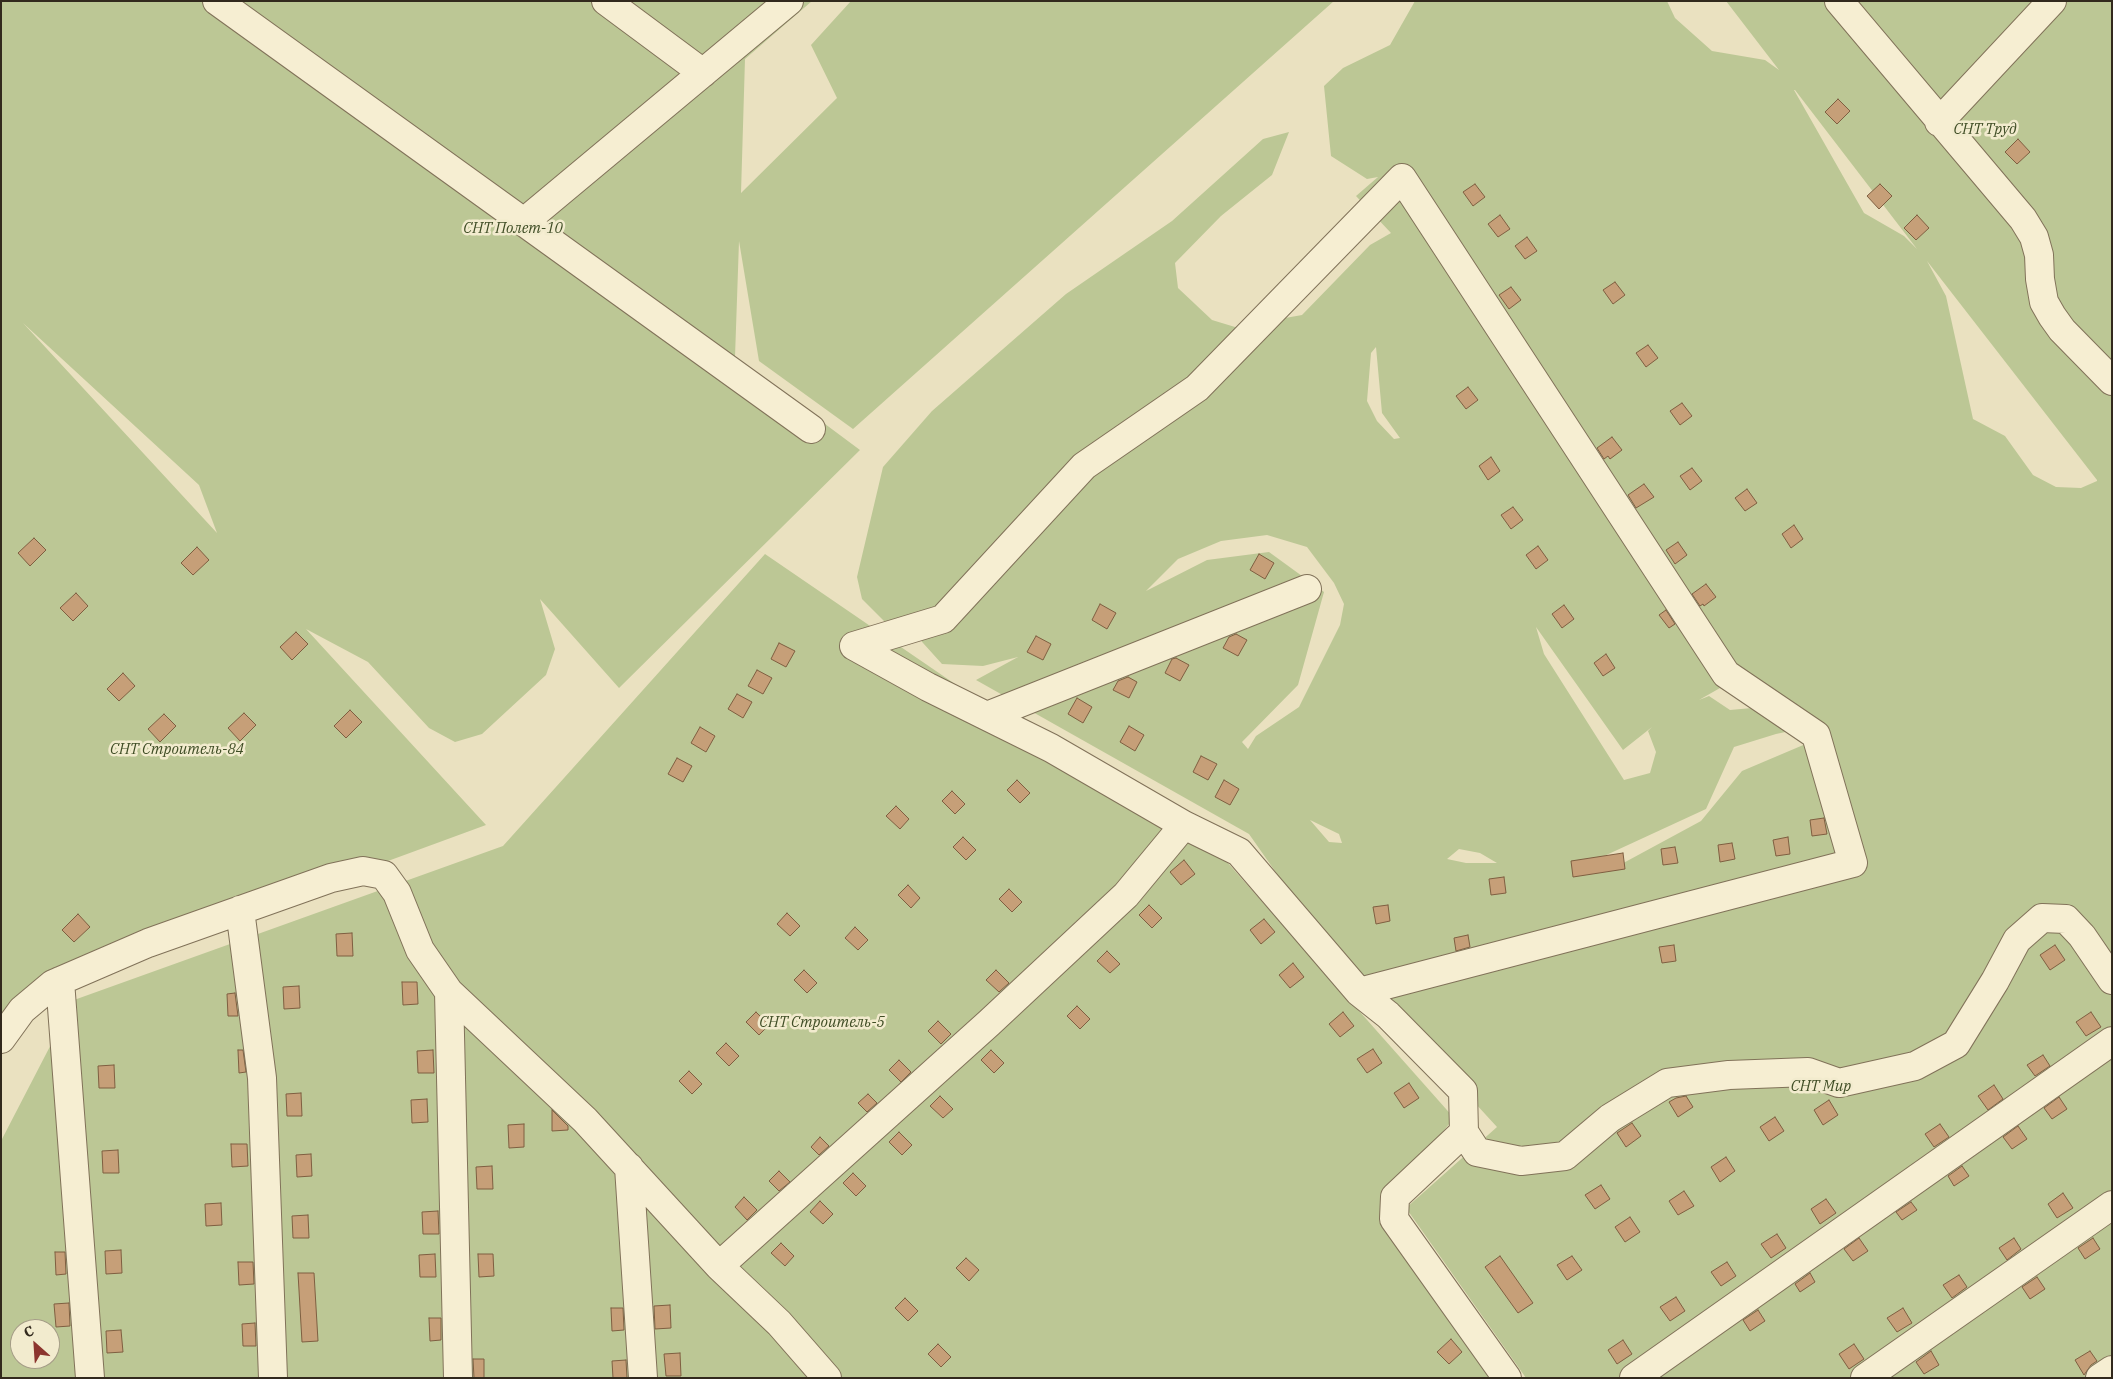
<!DOCTYPE html>
<html>
<head>
<meta charset="utf-8">
<style>
  body { margin:0 }
  #map { position:relative; width:2113px; height:1379px; overflow:hidden; background:#eae1c0; font-family:"IBM Plex Serif",serif }
  canvas { display:block }
  .frame { position:absolute; inset:0; border:2px solid #32291d; pointer-events:none }
  .north { position:absolute; left:10px; top:1319px; width:50px; height:50px; box-sizing:border-box; background:#f2ebce; border:1px solid #a59d87; border-radius:50%; rotate:334deg; font-size:14px; font-weight:700; line-height:20px; text-align:center; color:#32291d }
  .north::after { content:''; display:block; margin:auto; width:18px; height:22px; background:#8c352e; clip-path:polygon(50% 0,100% 100%,50% 72%,0 100%) }
</style>
</head>
<body>
<div id="map">
<canvas width="2113" height="1379"></canvas>
<div class="frame"></div>
<div class="north">С</div>
</div>
<script>
const ctx = document.querySelector('canvas').getContext('2d');
ctx.lineJoin = 'round';
function fillPath(path, color) { ctx.fillStyle = color; ctx.fill(path, 'evenodd'); }
const toPath = rows => new Path2D(rows.map(r => 'M' + r).join(''));
function strokePath(path, color, width, dash) { ctx.strokeStyle = color; ctx.lineWidth = width; ctx.lineCap = dash ? 'butt' : 'round'; ctx.setLineDash(dash || []); ctx.stroke(path); }
function write(font, color, halo, rows, align = 'center') {
  ctx.font = font + ' "IBM Plex Serif",serif'; ctx.lineWidth = 5; ctx.setLineDash([]); ctx.textBaseline = 'middle'; ctx.strokeStyle = halo; ctx.fillStyle = color; for (const [text, x, y, turn = 0] of rows) {
    ctx.save(); ctx.translate(x, y); ctx.rotate((+turn || 0) * Math.PI / 180); ctx.textAlign = isNaN(turn) ? turn : align; if (halo) ctx.strokeText(text, 0, 0); ctx.fillText(text, 0, 0); ctx.restore();
  }
}
fillPath(toPath([
  [1,1,812,1,745,59,741,193,837,98,811,45,851,1,1334,1,853,429,759,361,739,241,735,357,860,450,619,688,540,599,555,649,546,675,482,734,455,742,429,728,368,662,306,629,486,825,53,984,1,1047],
  [23,323,199,485,217,533],
  [1415,1,1667,1,1675,18,1712,51,1765,60,1779,70,1726,1,2112,1,2112,1378,1526,1378,1406,1208,1497,1127,1317,931,1249,834,976,680,1018,657,983,666,942,664,914,633,891,628,862,599,857,577,883,467,932,411,1066,294,1172,221,1263,139,1289,132,1272,175,1221,216,1175,263,1178,288,1212,320,1235,327,1302,315,1370,245,1391,233,1356,196,1378,177,1367,179,1331,156,1324,86,1343,68,1390,45],
  [1794,90,1795,90,1917,249,1904,236,1864,213],
  [1927,261,2097,480,2097,481,2081,488,2056,487,2033,475,2005,436,1973,419,1946,296],
  [1376,347,1382,413,1400,438,1394,439,1377,421,1367,401,1371,353],
  [1267,535,1307,547,1334,583,1344,604,1340,625,1299,707,1256,736,1248,749,1242,742,1298,685,1324,592,1269,552,1207,560,1146,591,1178,559,1221,541],
  [1536,627,1623,750,1652,727,1648,731,1656,752,1650,773,1624,780,1544,654],
  [1720,688,1752,708,1730,710,1709,696,1699,700],
  [1790,731,1808,743,1742,771,1701,821,1616,867,1589,863,1706,809,1734,747,1776,734],
  [1310,820,1339,834,1342,843,1329,842],
  [1459,849,1480,853,1497,863,1466,863,1447,859],
  [765,554,1161,825,1227,862,1454,1118,1383,1205,1495,1378,1,1378,1,1141,74,1000,503,846],
  [20,1329,50,1329,50,1359,20,1359]
]), '#bcc795');
const building = toPath([
  [1838,99,1850,111,1837,124,1825,112,1838,99],
  [2018,139,2030,152,2017,164,2005,152,2018,139],
  [1475,184,1485,197,1473,206,1463,192,1475,184],
  [1880,184,1892,196,1879,209,1867,196,1880,184],
  [1500,215,1510,229,1498,237,1488,224,1500,215],
  [1917,215,1929,228,1916,240,1904,228,1917,215],
  [1527,237,1537,251,1525,259,1515,246,1527,237],
  [1615,282,1625,295,1613,304,1603,290,1615,282],
  [1511,287,1521,300,1509,309,1499,295,1511,287],
  [1648,345,1658,358,1646,367,1636,353,1648,345],
  [1468,387,1478,400,1466,409,1456,396,1468,387],
  [1682,403,1692,416,1680,425,1670,411,1682,403],
  [1612,437,1622,450,1610,459,1608,456,1604,459,1597,448,1612,437],
  [1491,457,1500,471,1488,480,1479,466,1491,457],
  [1692,468,1702,481,1690,490,1680,476,1692,468],
  [1644,484,1654,497,1636,508,1628,495,1644,484],
  [1747,489,1757,503,1745,511,1735,498,1747,489],
  [1513,507,1523,520,1511,529,1501,515,1513,507],
  [1794,525,1803,539,1791,548,1782,534,1794,525],
  [34,538,46,550,30,566,18,553,34,538],
  [1678,542,1687,555,1675,564,1666,550,1678,542],
  [1538,546,1548,560,1536,569,1526,555,1538,546],
  [197,547,209,560,193,575,181,563,197,547],
  [1259,554,1274,563,1265,579,1250,570,1259,554],
  [1706,584,1716,597,1704,606,1703,604,1700,606,1692,594,1706,584],
  [76,593,88,606,73,621,60,608,76,593],
  [1100,604,1116,613,1107,629,1092,620,1100,604],
  [1564,605,1574,619,1562,628,1552,614,1564,605],
  [1666,610,1675,624,1669,628,1659,615,1666,610],
  [296,632,308,644,292,660,280,647,296,632],
  [1236,634,1247,640,1238,656,1223,648,1229,637,1236,634],
  [1036,636,1051,644,1043,660,1027,652,1036,636],
  [779,643,795,651,786,667,771,659,779,643],
  [1606,654,1615,668,1603,676,1594,663,1606,654],
  [1176,658,1189,665,1180,681,1165,673,1172,659,1176,658],
  [757,670,772,678,763,694,748,686,757,670],
  [123,673,135,686,119,701,107,689,123,673],
  [1128,677,1137,682,1129,698,1113,690,1118,681,1128,677],
  [737,694,752,702,743,718,728,709,737,694],
  [1077,698,1092,707,1083,723,1068,714,1077,698],
  [350,710,362,722,346,738,334,726,350,710],
  [244,713,256,725,240,741,228,728,244,713],
  [164,714,176,726,160,742,148,729,164,714],
  [1129,726,1144,735,1135,751,1120,742,1129,726],
  [700,727,715,736,706,752,691,743,700,727],
  [1201,756,1217,764,1208,780,1193,772,1201,756],
  [677,758,692,766,683,782,668,774,677,758],
  [1017,780,1030,793,1020,803,1007,790,1017,780],
  [1224,780,1239,789,1230,805,1215,797,1224,780],
  [952,791,965,804,955,814,942,801,952,791],
  [896,806,909,819,900,829,886,816,896,806],
  [1824,818,1827,834,1812,836,1810,820,1824,818],
  [963,837,976,850,966,860,953,847,963,837],
  [1788,837,1790,854,1776,856,1773,840,1788,837],
  [1732,843,1735,859,1720,862,1718,845,1732,843],
  [1675,847,1678,863,1663,865,1661,849,1675,847],
  [1623,853,1625,869,1573,877,1571,861,1623,853],
  [1184,860,1195,874,1181,885,1170,872,1184,860],
  [1504,877,1506,893,1491,895,1489,879,1504,877],
  [908,885,920,898,911,908,898,895,908,885],
  [1009,889,1022,902,1012,912,999,899,1009,889],
  [1149,905,1162,918,1152,928,1139,915,1149,905],
  [1388,905,1390,921,1376,924,1373,907,1388,905],
  [787,913,800,926,790,936,777,924,787,913],
  [78,914,90,927,74,942,62,930,78,914],
  [1264,919,1275,932,1261,944,1250,930,1264,919],
  [855,927,868,940,858,950,845,938,855,927],
  [352,933,353,956,337,956,336,934,352,933],
  [1468,935,1470,947,1456,951,1454,938,1468,935],
  [1674,945,1676,961,1662,963,1659,947,1674,945],
  [2055,945,2065,960,2050,970,2040,955,2055,945],
  [1107,951,1120,964,1110,973,1097,961,1107,951],
  [1293,963,1304,977,1290,988,1279,975,1293,963],
  [804,970,817,983,807,993,794,980,804,970],
  [996,970,1009,983,999,992,986,980,996,970],
  [402,982,417,982,418,1004,403,1005,402,982],
  [299,986,300,1008,284,1009,283,987,299,986],
  [235,993,238,1016,228,1016,227,994,235,993],
  [1077,1006,1090,1019,1080,1029,1067,1016,1077,1006],
  [756,1012,769,1025,759,1035,746,1022,756,1012],
  [1343,1012,1354,1026,1340,1037,1329,1024,1343,1012],
  [2091,1012,2101,1027,2086,1036,2076,1022,2091,1012],
  [938,1021,951,1034,941,1044,928,1031,938,1021],
  [726,1043,739,1056,729,1066,716,1053,726,1043],
  [1373,1049,1382,1063,1367,1073,1357,1059,1373,1049],
  [238,1050,243,1050,246,1072,239,1073,238,1050],
  [433,1050,434,1073,418,1073,417,1051,433,1050],
  [991,1050,1004,1063,994,1073,981,1060,991,1050],
  [2043,1055,2050,1066,2035,1076,2027,1065,2043,1055],
  [899,1060,911,1072,901,1082,889,1070,899,1060],
  [114,1065,115,1088,99,1088,98,1066,114,1065],
  [689,1071,702,1084,692,1094,679,1081,689,1071],
  [1409,1083,1419,1098,1404,1108,1394,1093,1409,1083],
  [1994,1085,2003,1099,1988,1110,1978,1096,1994,1085],
  [301,1093,302,1116,287,1116,286,1094,301,1093],
  [868,1094,877,1103,867,1112,858,1103,868,1094],
  [940,1096,953,1109,943,1118,930,1106,940,1096],
  [1686,1096,1693,1107,1678,1117,1669,1102,1676,1098,1686,1096],
  [2059,1097,2067,1109,2052,1119,2044,1108,2059,1097],
  [427,1099,428,1122,412,1123,411,1100,427,1099],
  [1829,1100,1838,1115,1823,1125,1814,1110,1829,1100],
  [552,1110,568,1126,568,1130,552,1131,552,1110],
  [1775,1117,1784,1131,1769,1141,1760,1127,1775,1117],
  [1632,1123,1641,1136,1626,1147,1617,1133,1632,1123],
  [524,1124,524,1147,509,1148,508,1125,524,1124],
  [1940,1124,1949,1137,1934,1147,1925,1134,1940,1124],
  [2018,1126,2027,1139,2012,1149,2003,1137,2018,1126],
  [899,1132,912,1145,902,1155,889,1142,899,1132],
  [820,1137,829,1146,819,1155,811,1147,820,1137],
  [231,1144,247,1144,248,1166,232,1167,231,1144],
  [118,1150,119,1173,103,1173,102,1151,118,1150],
  [311,1154,312,1176,297,1177,296,1155,311,1154],
  [1726,1157,1735,1171,1720,1182,1711,1167,1726,1157],
  [492,1166,493,1189,477,1189,476,1167,492,1166],
  [1962,1166,1969,1176,1954,1186,1948,1176,1962,1166],
  [779,1171,790,1182,779,1191,769,1181,779,1171],
  [853,1173,866,1186,856,1196,843,1183,853,1173],
  [1601,1185,1610,1199,1595,1209,1585,1195,1601,1185],
  [1684,1191,1694,1206,1678,1215,1669,1201,1684,1191],
  [2063,1193,2073,1208,2057,1218,2048,1204,2063,1193],
  [744,1197,757,1210,747,1220,735,1207,744,1197],
  [1826,1199,1836,1213,1820,1224,1811,1209,1826,1199],
  [820,1201,833,1214,823,1224,810,1212,820,1201],
  [1911,1202,1917,1210,1902,1220,1896,1212,1911,1202],
  [221,1203,222,1225,206,1226,205,1204,221,1203],
  [438,1211,439,1234,423,1234,422,1212,438,1211],
  [308,1215,309,1238,293,1238,292,1216,308,1215],
  [1630,1217,1640,1232,1625,1242,1615,1227,1630,1217],
  [1777,1234,1786,1248,1771,1258,1761,1244,1777,1234],
  [1859,1238,1868,1251,1853,1261,1844,1249,1859,1238],
  [2014,1238,2021,1249,2007,1260,1999,1248,2014,1238],
  [2093,1238,2100,1249,2085,1259,2078,1248,2093,1238],
  [781,1243,794,1256,785,1266,771,1253,781,1243],
  [121,1250,122,1273,106,1274,105,1251,121,1250],
  [55,1252,65,1252,66,1274,56,1275,55,1252],
  [435,1254,436,1277,420,1277,419,1255,435,1254],
  [478,1254,493,1254,494,1276,479,1277,478,1254],
  [1500,1256,1533,1303,1518,1313,1485,1267,1500,1256],
  [1572,1256,1582,1270,1567,1280,1557,1265,1572,1256],
  [966,1258,979,1270,969,1281,956,1268,966,1258],
  [238,1262,253,1262,254,1284,239,1285,238,1262],
  [1727,1262,1736,1276,1721,1286,1711,1272,1727,1262],
  [298,1273,314,1273,318,1341,302,1342,298,1273],
  [1810,1273,1815,1282,1800,1292,1795,1284,1810,1273],
  [1959,1275,1967,1287,1952,1298,1943,1285,1959,1275],
  [2037,1277,2045,1289,2030,1299,2022,1287,2037,1277],
  [1676,1297,1685,1311,1670,1321,1660,1307,1676,1297],
  [905,1298,918,1311,908,1321,895,1308,905,1298],
  [69,1303,70,1326,56,1327,54,1304,69,1303],
  [670,1305,671,1328,655,1329,654,1306,670,1305],
  [611,1308,623,1308,624,1330,612,1331,611,1308],
  [1903,1308,1912,1323,1897,1332,1887,1318,1903,1308],
  [1758,1310,1765,1321,1750,1331,1743,1320,1758,1310],
  [429,1318,441,1318,441,1340,430,1341,429,1318],
  [255,1323,256,1346,243,1346,242,1324,255,1323],
  [121,1330,123,1352,107,1353,106,1331,121,1330],
  [1451,1339,1462,1352,1449,1364,1437,1352,1451,1339],
  [1623,1340,1632,1354,1617,1364,1608,1350,1623,1340],
  [938,1344,951,1357,941,1367,928,1354,938,1344],
  [1854,1344,1864,1359,1849,1369,1839,1354,1854,1344],
  [1931,1351,1939,1365,1924,1374,1916,1362,1931,1351],
  [2090,1351,2097,1361,2091,1365,2084,1375,2075,1360,2090,1351],
  [680,1353,681,1376,666,1376,664,1354,680,1353],
  [473,1359,484,1359,484,1378,474,1378,473,1359],
  [626,1360,627,1378,613,1378,612,1361,626,1360]
]);
fillPath(building, '#c69f78');
strokePath(building, '#7f5f41', 1);
const minor = toPath([
  [217,1,811,429],
  [606,1,703,73],
  [1839,1,2023,219,2034,237,2039,255,2040,279,2044,302,2052,316,2062,330,2112,381],
  [1939,122,2052,1],
  [524,222,789,1],
  [987,716,1307,589],
  [1184,825,1051,748,928,687,854,646,943,619,1084,466,1197,388,1402,178,1726,674,1816,735,1853,863,1359,992],
  [240,910,262,1078,273,1378],
  [60,981,90,1378],
  [449,992,458,1378],
  [1,1039,22,1010,53,984,60,981,148,943,331,878,363,871,384,875,397,893,420,950,449,992,585,1120,719,1266,779,1323,827,1378],
  [1464,1132,1477,1152,1521,1161,1565,1156,1610,1118,1667,1083,1729,1075,1808,1072,1839,1083,1915,1066,1956,1044,1995,981,2017,940,2042,918,2066,919,2082,936,2112,980],
  [629,1167,643,1378],
  [719,1266,989,1023,1126,895,1184,825,1239,852,1359,992,1388,1015,1463,1091,1464,1132,1395,1197,1394,1219,1507,1378],
  [1634,1378,2112,1041],
  [1865,1378,2112,1205],
  [2100,1378,2112,1370]
]);
strokePath(minor, '#817259', 30);
strokePath(minor, '#f6eed2', 28);
write('italic 15px', '#3f4d25', '#f2ebce', [
  ["СНТ Труд",1985,130],
  ["СНТ Полет-10",513,229],
  ["СНТ Строитель-84",177,750],
  ["СНТ Строитель-5",822,1023],
  ["СНТ Мир",1821,1087]
]);
</script>
</body>
</html>
